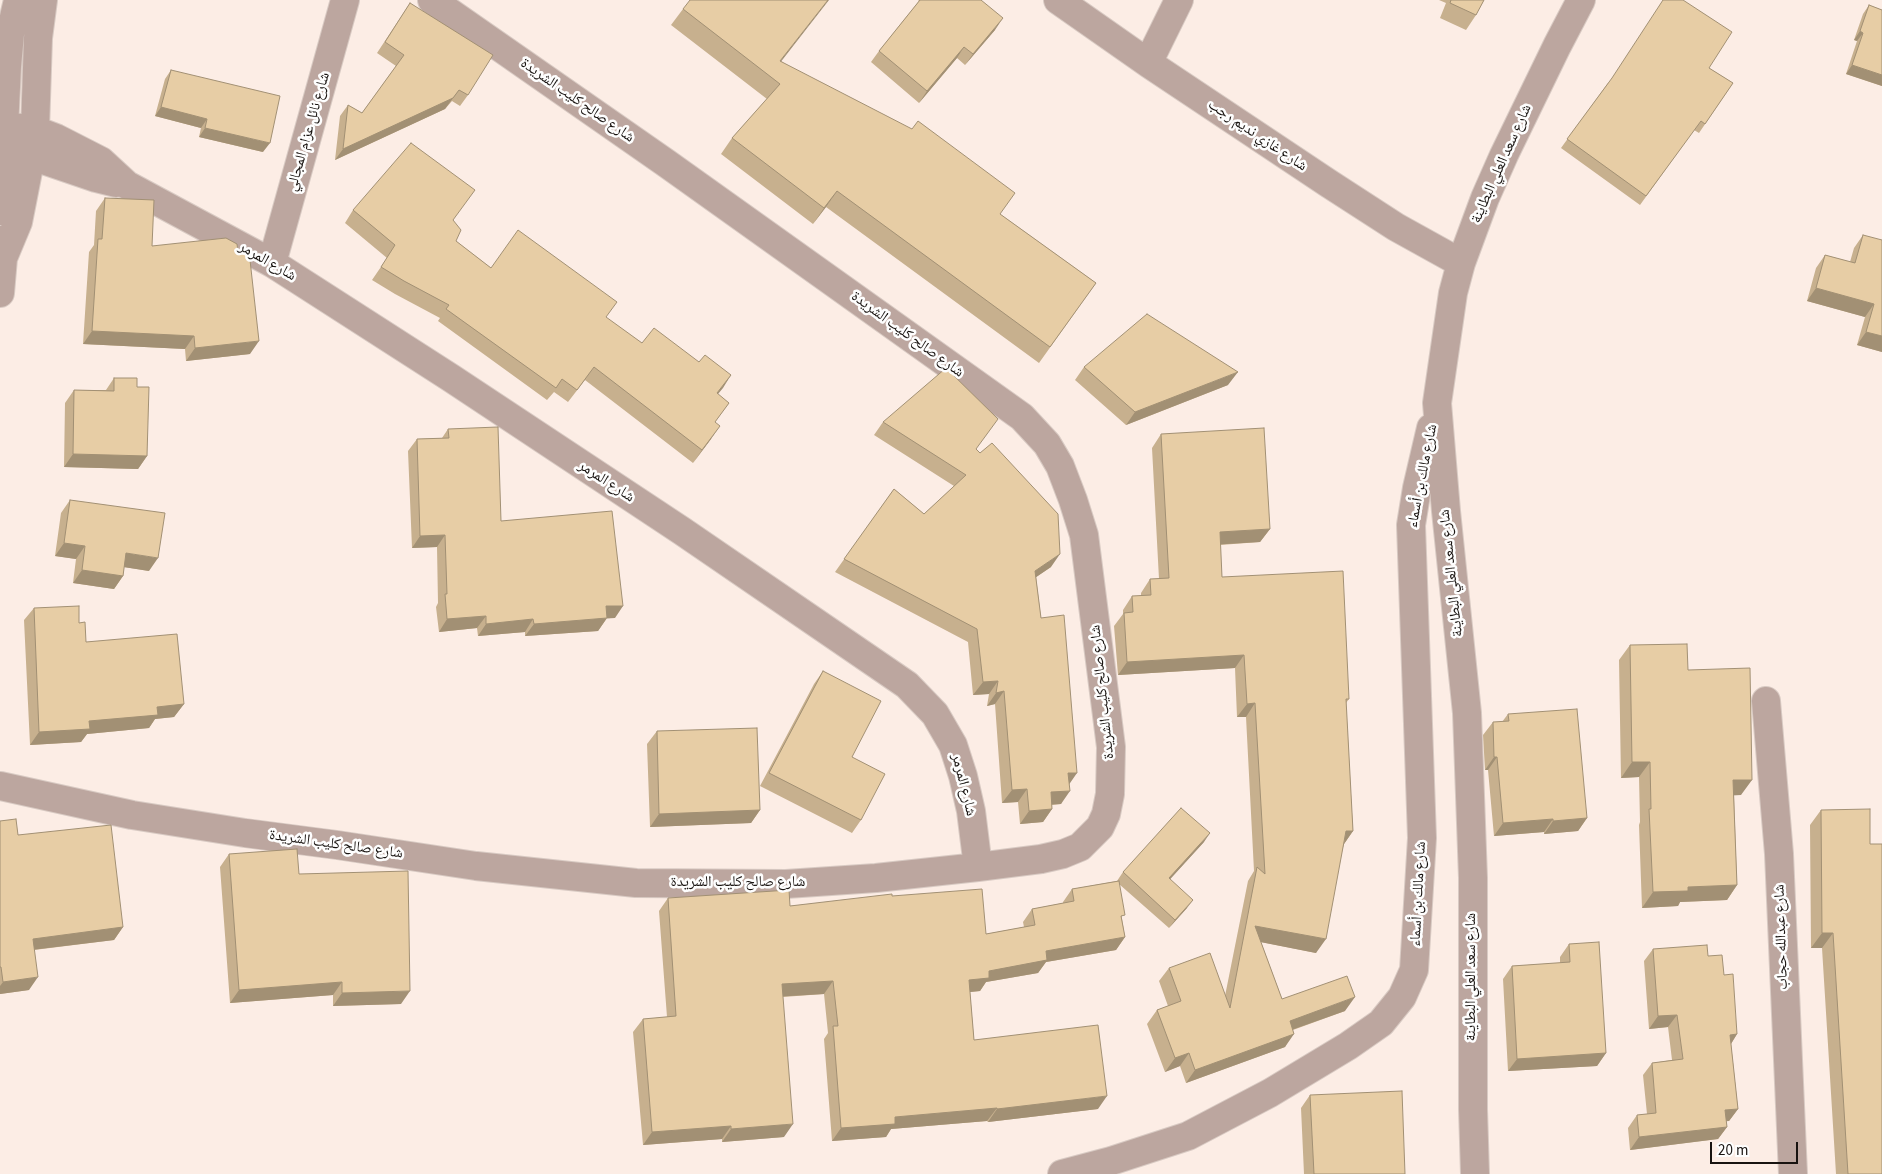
<!DOCTYPE html>
<html>
<head>
<meta charset="utf-8">
<style>
  body { margin:0 }
  #map { position:relative; width:1882px; height:1174px; overflow:hidden; background:#fcede5; font-family:"Source Sans 3",sans-serif }
  canvas { display:block }
  .scale { position:absolute; left:1710px; top:1142px; width:88px; height:22px; box-sizing:border-box; border:2px solid #181310; border-top:0; padding-left:6px; font-size:15px; line-height:18px; white-space:nowrap; color:#181310; -webkit-text-stroke:4px #fefefe; paint-order:stroke }
</style>
</head>
<body>
<div id="map">
<canvas width="1882" height="1174"></canvas>
<div class="scale">20 m</div>
</div>
<script>
const ctx = document.querySelector('canvas').getContext('2d');
ctx.lineJoin = 'round';
const toPath = rows => new Path2D(rows.map(r => 'M' + r).join(''));
function strokePath(path, color, width, dash) { ctx.strokeStyle = color; ctx.lineWidth = width; ctx.lineCap = dash ? 'butt' : 'round'; ctx.setLineDash(dash || []); ctx.stroke(path); }
function fillPath(path, color) { ctx.fillStyle = color; ctx.fill(path, 'evenodd'); }
function write(font, color, halo, rows, align = 'center') {
  ctx.font = font + ' "Source Sans 3","Noto Naskh Arabic",sans-serif'; ctx.lineWidth = 5; ctx.setLineDash([]); ctx.textBaseline = 'middle'; ctx.strokeStyle = halo; ctx.fillStyle = color; for (const [text, x, y, turn = 0] of rows) {
    ctx.save(); ctx.translate(x, y); ctx.rotate((+turn || 0) * Math.PI / 180); ctx.textAlign = isNaN(turn) ? turn : align; if (halo) ctx.strokeText(text, 0, 0); ctx.fillText(text, 0, 0); ctx.restore();
  }
}
const minor = toPath([
  [1058,0,1148,63,1328,183,1396,227,1461,263],
  [1148,63,1179,0],
  [4,126,35,130,56,138,101,161,127,185,272,263,451,378,682,531,907,685,935,714,953,745,963,776,971,811,978,867],
  [14,150,96,178,116,183],
  [0,211,7,66,10,34,18,0],
  [3,258,18,222,31,156,35,130,38,38,43,0],
  [272,263,345,0],
  [0,293,3,258,1,240],
  [1766,701,1779,854,1793,1174],
  [0,786,132,815,245,833,337,845,476,866,636,883,786,884,876,878,978,867,1041,859,1063,854,1080,847,1100,827,1106,814,1110,794,1111,747,1084,535,1073,500,1060,466,1047,444,1022,417,666,163,432,0],
  [1062,1174,1111,1161,1188,1136,1270,1093,1348,1046,1381,1023,1402,997,1414,970,1422,838,1411,525,1417,488,1431,428],
  [1475,1174,1473,1109,1473,878,1467,713,1446,511,1437,403,1453,293,1461,263,1485,198,1504,155,1557,46,1581,0]
]);
strokePath(minor, '#d8cac3', 30);
strokePath(minor, '#bca69f', 28);
fillPath(toPath([
  [918,0,981,0,995,30,965,65,957,58,919,103,871,62,879,51,919,1],
  [1439,0,1484,0,1476,15,1466,30,1440,18,1446,3],
  [410,3,468,95,460,106,452,101,445,109,335,160,340,116,348,105,362,113,396,66,377,53],
  [1869,5,1882,10,1882,86,1846,74,1857,41,1854,40,1863,14],
  [683,9,781,61,1000,214,1096,283,1039,363,826,207,813,224,721,154,732,138,767,99,671,25],
  [1709,68,1733,83,1699,133,1694,130,1640,205,1561,148,1608,83],
  [171,70,263,152,199,137,201,128,155,116,165,79],
  [105,198,152,246,250,354,186,361,185,349,83,344,89,252,94,245,96,211],
  [353,210,453,220,456,241,491,268,606,318,642,343,699,362,731,375,717,394,729,403,715,422,711,439,693,463,585,380,568,402,554,392,547,400,438,321,440,318,395,294,372,280,387,258,345,223],
  [1863,235,1882,352,1857,345,1865,317,1807,301,1816,268,1825,255,1850,262,1854,248],
  [1084,367,1228,385,1126,425,1075,380],
  [114,378,137,387,147,456,138,469,64,467,65,403,74,390,106,390],
  [883,422,976,449,1051,567,1036,577,1041,618,1069,784,1061,804,1052,805,1052,809,1043,822,1020,824,1018,802,1002,803,995,704,987,706,989,694,973,695,968,642,835,572,894,489,924,514,954,486,874,435],
  [448,429,501,521,615,618,607,618,598,631,525,636,525,632,478,636,477,628,439,632,436,607,438,603,437,547,412,548,408,451,417,439,442,438],
  [1161,434,1270,529,1260,542,1220,545,1222,577,1349,699,1346,703,1353,831,1344,844,1316,953,1261,942,1282,999,1345,1011,1293,1030,1285,1047,1186,1083,1180,1066,1165,1072,1147,1024,1157,1010,1168,1006,1159,981,1169,968,1225,996,1248,881,1254,871,1246,717,1237,717,1235,668,1118,675,1114,626,1123,614,1123,610,1132,596,1141,596,1141,593,1150,579,1159,579,1152,448],
  [70,500,149,571,124,567,123,576,114,589,73,583,76,559,55,556,61,513],
  [34,608,79,623,86,642,184,704,174,717,155,719,149,728,87,734,81,742,30,745,24,620],
  [1630,645,1688,670,1741,795,1734,795,1737,885,1727,900,1680,902,1678,906,1642,908,1639,825,1640,822,1639,777,1621,778,1619,660],
  [823,671,852,757,861,820,852,833,760,786,814,684],
  [1508,714,1587,818,1578,831,1544,834,1544,832,1494,836,1488,770,1485,770,1483,735,1493,722,1502,722],
  [657,731,760,810,751,823,650,827,647,744],
  [1821,810,1870,844,1882,1174,1836,1174,1822,948,1811,948,1810,825],
  [0,821,18,835,123,927,114,940,34,950,29,990,0,994],
  [1204,842,1170,879,1187,908,1169,928,1119,884,1122,919,1125,937,1116,950,1046,962,1038,973,986,982,980,991,970,992,974,1040,1098,1109,988,1122,987,1121,891,1129,886,1137,832,1141,824,1039,828,1033,824,994,783,997,784,1137,722,1142,722,1139,643,1145,633,1032,643,1019,667,1017,659,911,668,898,790,906,892,896,986,934,1024,927,1023,922,1032,909,1063,903,1063,902,1072,889,1117,881,1123,872],
  [229,854,299,874,401,1004,333,1006,333,995,230,1003,220,867],
  [1569,944,1606,1053,1597,1066,1508,1071,1503,979,1512,966,1560,963,1560,957],
  [1653,949,1708,956,1724,975,1737,1034,1731,1044,1738,1109,1729,1121,1726,1121,1727,1127,1718,1139,1630,1150,1628,1128,1637,1115,1647,1114,1643,1075,1652,1063,1672,1060,1668,1027,1649,1029,1644,961],
  [1310,1095,1405,1174,1304,1174,1301,1108]
]), '#c7b08e');
fillPath(toPath([
  [828,0,829,0,769,77,780,61],
  [1003,18,995,30,965,65,973,54],
  [1860,31,1863,33,1857,41,1854,40],
  [964,47,957,58,919,103,927,91],
  [1852,65,1882,75,1882,86,1846,74],
  [459,90,445,109,335,160,343,149],
  [161,107,207,119,201,128,155,116],
  [205,128,270,143,263,152,199,137],
  [837,191,826,207,813,224,824,208],
  [1816,288,1874,304,1865,317,1807,301],
  [92,331,194,336,185,349,83,344],
  [1866,332,1882,336,1882,352,1857,345],
  [259,341,250,354,186,361,195,348],
  [1238,372,1228,385,1126,425,1135,412],
  [731,375,723,388,708,406,717,393],
  [720,426,711,439,693,463,702,450],
  [73,454,147,456,138,469,64,467],
  [1270,529,1260,542,1210,545,1220,532],
  [445,535,437,547,412,548,420,536],
  [64,543,85,546,76,559,55,556],
  [126,553,158,558,149,571,117,566],
  [1060,554,1051,567,1026,584,1035,571],
  [82,570,123,576,114,589,73,583],
  [606,606,623,606,615,618,597,619],
  [486,616,477,628,439,632,447,619],
  [607,618,598,631,525,636,534,624],
  [533,619,525,632,478,636,486,624],
  [1244,655,1235,668,1118,675,1127,662],
  [998,681,989,694,973,695,983,682],
  [1004,691,995,704,987,706,996,693],
  [1255,703,1246,717,1237,717,1247,704],
  [184,704,174,717,155,719,149,728,87,734,81,742,30,745,39,732,157,707],
  [1494,757,1497,757,1488,770,1485,770],
  [1632,762,1650,762,1639,777,1621,778],
  [1068,773,1077,773,1068,786],
  [1733,780,1752,780,1741,795,1722,796],
  [1027,789,1018,802,1002,803,1012,790],
  [1070,791,1061,804,1042,805,1051,792],
  [1052,809,1043,822,1020,824,1029,811],
  [760,810,751,823,650,827,659,814],
  [1587,818,1578,831,1544,834,1553,821],
  [1553,819,1544,832,1494,836,1503,823],
  [1346,831,1353,831,1344,844],
  [1210,833,1204,842,1163,887,1169,878],
  [1737,885,1727,900,1680,902,1678,906,1642,908,1653,892,1688,887],
  [1193,900,1187,908,1169,928,1175,920],
  [1255,926,1326,939,1316,953,1245,939],
  [123,927,114,940,23,951,33,939],
  [1822,933,1833,933,1822,948,1811,948],
  [1125,937,1116,950,1046,962,1038,973,986,982,980,991,960,993,969,980,989,971,1046,951],
  [38,977,29,990,0,994,0,986,3,982],
  [833,981,824,994,773,997,782,984],
  [342,982,333,995,230,1003,239,990],
  [410,991,401,1004,333,1006,342,993],
  [1355,997,1345,1011,1280,1034,1290,1021],
  [1677,1015,1668,1027,1649,1029,1658,1016],
  [1294,1034,1285,1047,1186,1083,1195,1070],
  [1737,1034,1729,1047,1730,1035],
  [1189,1053,1180,1066,1165,1072,1175,1058],
  [1606,1053,1597,1066,1508,1071,1517,1059],
  [1107,1096,1098,1109,988,1122,997,1109],
  [997,1108,987,1121,891,1129,886,1137,832,1141,841,1128,895,1117],
  [1738,1109,1729,1121,1716,1122,1725,1110],
  [793,1124,784,1137,722,1142,731,1129],
  [731,1126,722,1139,643,1145,652,1132],
  [1727,1127,1718,1139,1630,1150,1639,1137]
]), '#a29074');
const building = toPath([
  [690,0,828,0,780,61,912,129,918,121,1015,193,1000,214,1096,283,1050,347,837,191,824,208,732,138,780,84,683,9,690,0],
  [920,0,981,0,1003,18,973,54,964,47,927,91,879,51,920,0],
  [1451,0,1484,0,1476,15,1450,3,1451,0],
  [1663,0,1683,0,1732,32,1709,68,1733,83,1705,124,1701,121,1646,196,1567,139,1612,78,1663,0],
  [410,3,493,55,468,95,459,90,453,98,343,149,348,105,362,113,404,55,385,42,410,3],
  [1869,5,1882,10,1882,75,1852,65,1863,33,1860,31,1869,5],
  [171,70,280,96,270,143,205,128,207,119,161,107,171,70],
  [411,143,475,190,453,220,461,230,456,241,491,268,518,230,617,302,606,317,642,343,654,328,699,362,705,355,731,375,717,393,729,403,715,422,720,426,702,450,594,367,577,390,562,379,556,388,446,309,449,305,404,281,381,267,395,245,353,210,411,143],
  [105,198,154,200,152,246,226,238,237,244,238,252,249,251,259,341,195,348,194,336,92,331,98,239,102,239,105,198],
  [1863,235,1882,240,1882,336,1866,332,1874,304,1816,288,1825,255,1855,263,1863,235],
  [1147,314,1238,372,1135,412,1084,367,1147,314],
  [946,368,998,419,976,449,980,453,992,443,1058,514,1060,554,1035,571,1041,618,1064,615,1077,773,1068,773,1070,791,1051,792,1052,809,1029,811,1027,789,1012,790,1004,691,996,693,998,681,983,682,977,629,844,559,894,489,924,514,966,475,883,422,946,368],
  [114,378,137,378,137,387,149,387,147,456,73,454,74,390,114,391,114,378],
  [498,427,501,521,612,511,623,606,606,606,607,618,534,624,533,619,486,624,486,616,447,619,445,594,447,594,445,535,420,536,417,439,449,438,448,429,498,427],
  [1264,428,1270,529,1220,532,1222,577,1343,571,1349,699,1346,699,1353,831,1346,831,1326,939,1255,926,1282,999,1347,976,1355,997,1290,1021,1294,1034,1195,1070,1189,1053,1175,1058,1157,1010,1181,1001,1169,968,1210,953,1230,1008,1257,867,1265,874,1255,703,1247,704,1244,655,1127,662,1124,613,1133,612,1132,596,1151,595,1150,579,1169,578,1161,434,1264,428],
  [70,500,165,513,158,558,126,553,123,576,82,570,85,546,64,543,70,500],
  [79,606,79,623,85,622,86,642,177,634,184,704,157,707,158,715,89,721,90,729,39,732,34,608,79,606],
  [1687,644,1688,670,1750,668,1752,780,1733,780,1737,885,1688,887,1688,891,1653,892,1649,809,1651,809,1650,762,1632,762,1630,645,1687,644],
  [823,671,881,701,852,757,885,774,861,820,769,773,823,671],
  [1577,709,1587,818,1553,821,1553,819,1503,823,1497,757,1494,757,1493,722,1509,721,1508,714,1577,709],
  [757,728,760,810,659,814,657,731,757,728],
  [1181,808,1210,833,1169,878,1193,900,1175,920,1123,872,1181,808],
  [1870,809,1870,844,1882,844,1882,1174,1848,1174,1833,933,1822,933,1821,810,1870,809],
  [16,819,18,835,111,825,123,927,33,939,38,977,3,982,1,967,0,967,0,821,16,819],
  [297,849,299,874,408,871,410,991,342,993,342,982,239,990,229,854,297,849],
  [1119,881,1125,915,1121,916,1125,937,1046,951,1047,960,989,971,989,978,969,980,974,1040,1098,1025,1107,1096,997,1109,997,1108,895,1117,895,1124,841,1128,833,1026,838,1026,833,981,782,984,793,1124,731,1129,731,1126,652,1132,643,1019,676,1016,668,898,789,890,790,906,892,894,892,896,982,889,986,934,1035,925,1032,909,1074,901,1072,889,1119,881],
  [1599,942,1606,1053,1517,1059,1512,966,1570,962,1569,944,1599,942],
  [1707,945,1708,956,1722,955,1724,975,1733,974,1737,1034,1730,1035,1738,1109,1725,1110,1727,1127,1639,1137,1637,1115,1656,1113,1652,1063,1683,1059,1677,1015,1658,1016,1653,949,1707,945],
  [1402,1091,1405,1174,1314,1174,1310,1095,1402,1091]
]);
fillPath(building, '#e7cda5');
strokePath(building, '#a29074', 1);
write('15px', '#181310', '#fefefe', [
  ["شارع صالح كليب الشريدة",577,101,35],
  ["شارع نائل عزام المجالي",309,132,-74],
  ["شارع غازي نديم رجب",1257,136,34],
  ["شارع سعد العلي البطاينة",1502,164,-66],
  ["شارع المرمر",267,262,30],
  ["شارع صالح كليب الشريدة",907,335,36],
  ["شارع مالك بن أسماء",1423,476,-79],
  ["شارع المرمر",606,482,33],
  ["شارع سعد العلي البطاينة",1452,573,-96],
  ["شارع صالح كليب الشريدة",1103,692,-96],
  ["شارع المرمر",963,785,76],
  ["شارع صالح كليب الشريدة",336,845,8],
  ["شارع صالح كليب الشريدة",738,883],
  ["شارع مالك بن أسماء",1419,894,-87],
  ["شارع عبدالله حجاب",1782,937,-92],
  ["شارع سعد العلي البطاينة",1472,977,-90]
]);
</script>
</body>
</html>
